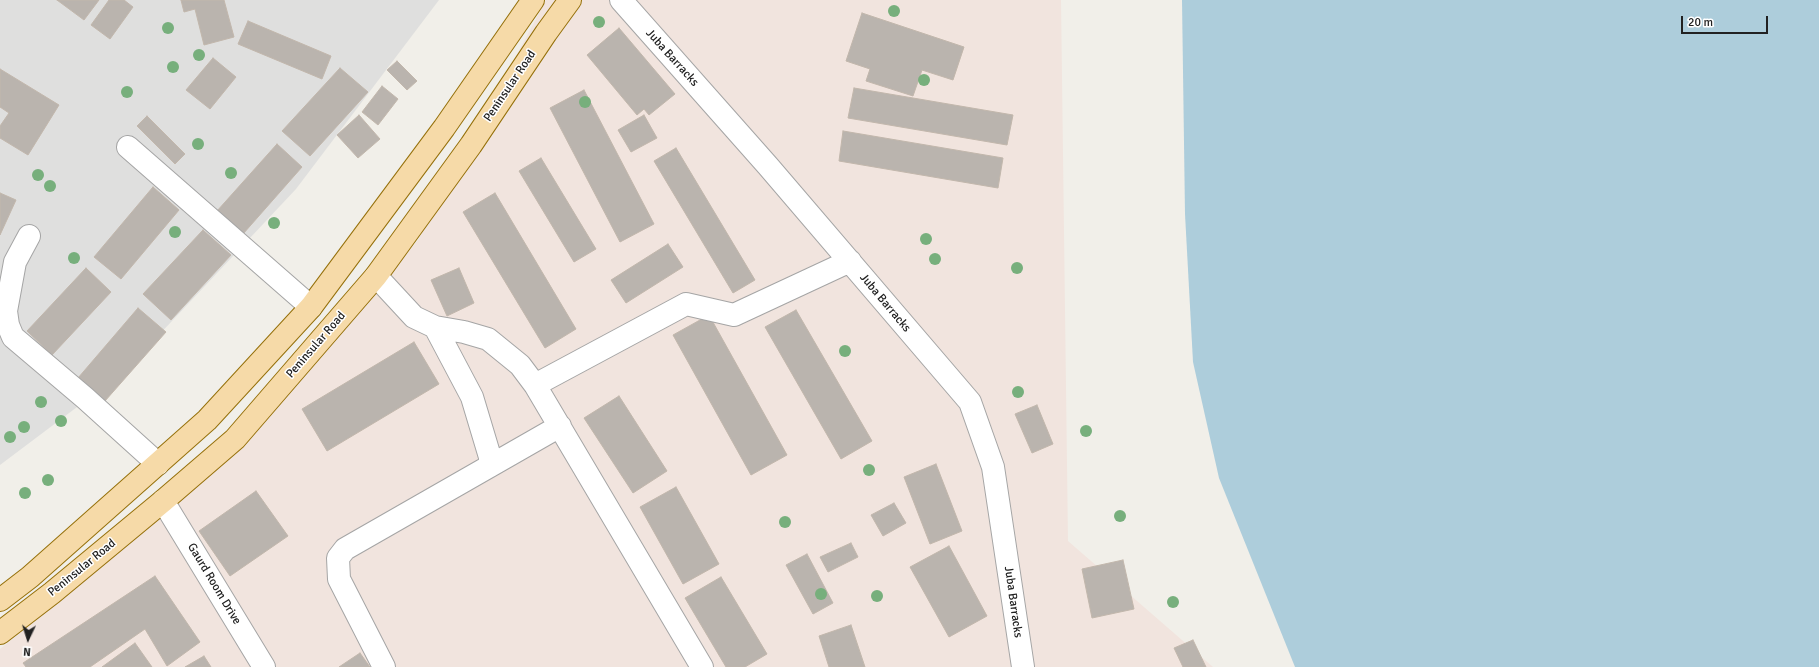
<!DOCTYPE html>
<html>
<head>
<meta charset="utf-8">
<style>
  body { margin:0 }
  #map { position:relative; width:1819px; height:667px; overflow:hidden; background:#f1efe9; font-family:Signika,sans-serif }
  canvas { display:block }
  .north { position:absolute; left:8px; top:619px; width:40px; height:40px; -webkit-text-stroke:3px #fff; paint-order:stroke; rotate:184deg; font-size:11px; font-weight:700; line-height:16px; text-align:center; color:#212121 }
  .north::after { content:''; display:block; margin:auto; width:14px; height:18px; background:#212121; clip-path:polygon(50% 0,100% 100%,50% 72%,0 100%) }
  .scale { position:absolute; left:1681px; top:16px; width:87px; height:18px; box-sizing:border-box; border:2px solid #212121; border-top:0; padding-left:5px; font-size:12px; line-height:14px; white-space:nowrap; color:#212121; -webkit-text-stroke:3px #fff; paint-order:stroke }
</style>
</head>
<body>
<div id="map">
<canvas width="1819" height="667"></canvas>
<div class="north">N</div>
<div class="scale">20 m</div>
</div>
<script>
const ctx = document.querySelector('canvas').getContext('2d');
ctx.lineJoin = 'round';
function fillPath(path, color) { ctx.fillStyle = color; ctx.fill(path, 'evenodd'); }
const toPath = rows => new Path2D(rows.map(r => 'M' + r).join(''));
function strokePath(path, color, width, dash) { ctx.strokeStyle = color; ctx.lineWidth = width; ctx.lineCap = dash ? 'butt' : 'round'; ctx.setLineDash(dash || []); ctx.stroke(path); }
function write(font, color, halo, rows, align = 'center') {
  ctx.font = font + ' Signika,sans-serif'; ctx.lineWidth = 3; ctx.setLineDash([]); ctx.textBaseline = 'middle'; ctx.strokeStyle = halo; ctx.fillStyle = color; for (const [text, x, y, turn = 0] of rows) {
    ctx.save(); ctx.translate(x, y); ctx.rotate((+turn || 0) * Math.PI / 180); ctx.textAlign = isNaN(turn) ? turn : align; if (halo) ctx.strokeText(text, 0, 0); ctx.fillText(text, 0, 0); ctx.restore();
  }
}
fillPath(toPath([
  [0,0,439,0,296,189,125,371,0,465]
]), '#dfdfde');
fillPath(toPath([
  [546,0,1061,0,1068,541,1213,667,0,667,0,649,15,637,312,367,418,240]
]), '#f1e4de');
fillPath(toPath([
  [1182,0,1819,0,1819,667,1295,667,1219,478,1193,362,1185,214]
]), '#adcddb');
const building = toPath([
  [57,0,99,0,84,20,57,0],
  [109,0,124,0,133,7,110,39,91,25,109,0],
  [181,0,224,0,234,37,204,45,195,9,184,12,181,0],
  [862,13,964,47,953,80,922,70,913,96,866,81,870,69,846,61,862,13],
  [248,21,331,56,322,79,238,44,248,21],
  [619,28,675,94,649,115,644,109,637,115,587,55,619,28],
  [213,58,236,77,210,109,186,90,213,58],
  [397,61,417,81,407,90,387,70,397,61],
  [340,68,368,92,310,156,282,131,340,68],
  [0,69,59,105,28,155,0,138,0,126,9,113,0,107,0,69],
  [382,86,398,99,378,125,362,112,382,86],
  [854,88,1013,115,1007,145,848,118,854,88],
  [584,90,654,224,620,242,550,108,584,90],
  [359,115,380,139,358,158,337,135,359,115],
  [644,115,657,138,631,152,618,130,644,115],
  [147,116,185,154,175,164,137,126,147,116],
  [843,131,1003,158,998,188,839,161,843,131],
  [277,144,302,167,243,234,217,211,277,144],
  [676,148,755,280,733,293,654,161,676,148],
  [541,158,596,249,574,262,519,171,541,158],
  [153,187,179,210,121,279,94,257,153,187],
  [0,193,16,200,0,235,0,193],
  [495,193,576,329,545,348,463,212,495,193],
  [203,230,231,255,171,320,143,294,203,230],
  [668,244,683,267,626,303,611,280,668,244],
  [86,268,111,292,52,355,27,331,86,268],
  [459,268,474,303,447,316,431,280,459,268],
  [138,308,166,332,105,401,78,378,138,308],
  [796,310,872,441,841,459,765,327,796,310],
  [709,315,787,455,751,475,673,335,709,315],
  [414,342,439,384,327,451,302,409,414,342],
  [619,396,667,471,633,493,584,418,619,396],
  [1037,405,1053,444,1032,453,1015,414,1037,405],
  [936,464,962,531,930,544,904,477,936,464],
  [676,487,719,564,683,584,640,507,676,487],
  [256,491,288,536,230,576,199,531,256,491],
  [894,503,906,523,883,536,871,515,894,503],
  [851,543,858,557,828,572,820,557,851,543],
  [949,546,987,616,949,637,910,567,949,546],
  [807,554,833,603,813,614,786,565,807,554],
  [1123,560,1134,609,1092,618,1082,569,1123,560],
  [155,576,200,642,167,666,145,629,90,667,26,667,23,663,155,576],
  [721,577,767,654,745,667,726,667,685,598,721,577],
  [851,625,865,667,829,667,819,636,851,625],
  [1193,640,1206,667,1183,667,1174,648,1193,640],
  [135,643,152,667,102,667,135,643],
  [360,653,370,667,339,667,360,653],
  [204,656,211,667,185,667,204,656]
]);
fillPath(building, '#bab4ae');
strokePath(building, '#c2b7ac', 1);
const minor = toPath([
  [621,0,768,166,970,402,993,467,1023,667],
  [128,147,311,307],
  [29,236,15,262,6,311,8,325,13,337,85,398,158,464],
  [376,276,414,317,435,327,464,332,488,339,520,365,535,385,702,667],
  [435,327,472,397,490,457,490,466],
  [535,385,686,304,734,315,850,261],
  [163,501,264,667],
  [384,667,339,579,338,558,345,549,560,426]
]);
const major = toPath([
  [0,600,30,577,207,420,311,307,444,128,533,0],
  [0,633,52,593,163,501,235,439,376,276,471,145,546,33,570,0]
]);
strokePath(minor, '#a5a5a5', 24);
strokePath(major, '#95700a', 24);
strokePath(minor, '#fff', 22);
strokePath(major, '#f6daa8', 22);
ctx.fillStyle = '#77af7c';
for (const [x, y] of [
  [894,11],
  [599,22],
  [168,28],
  [199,55],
  [173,67],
  [924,80],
  [127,92],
  [585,102],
  [198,144],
  [231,173],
  [38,175],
  [50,186],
  [274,223],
  [175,232],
  [926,239],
  [74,258],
  [935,259],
  [1017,268],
  [845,351],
  [1018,392],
  [41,402],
  [61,421],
  [24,427],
  [1086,431],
  [10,437],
  [869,470],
  [48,480],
  [25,493],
  [1120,516],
  [785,522],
  [821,594],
  [877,596],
  [1173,602]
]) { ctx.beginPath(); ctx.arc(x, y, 6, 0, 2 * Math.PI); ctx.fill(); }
write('12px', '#212121', '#fff', [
  ["Juba Barracks",672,58,48],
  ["Peninsular Road",510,86,-56],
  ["Juba Barracks",885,303,50],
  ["Peninsular Road",316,345,-49],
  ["Peninsular Road",82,568,-39],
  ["Gaurd Room Drive",214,584,59],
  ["Juba Barracks",1013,602,82]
]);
</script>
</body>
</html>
